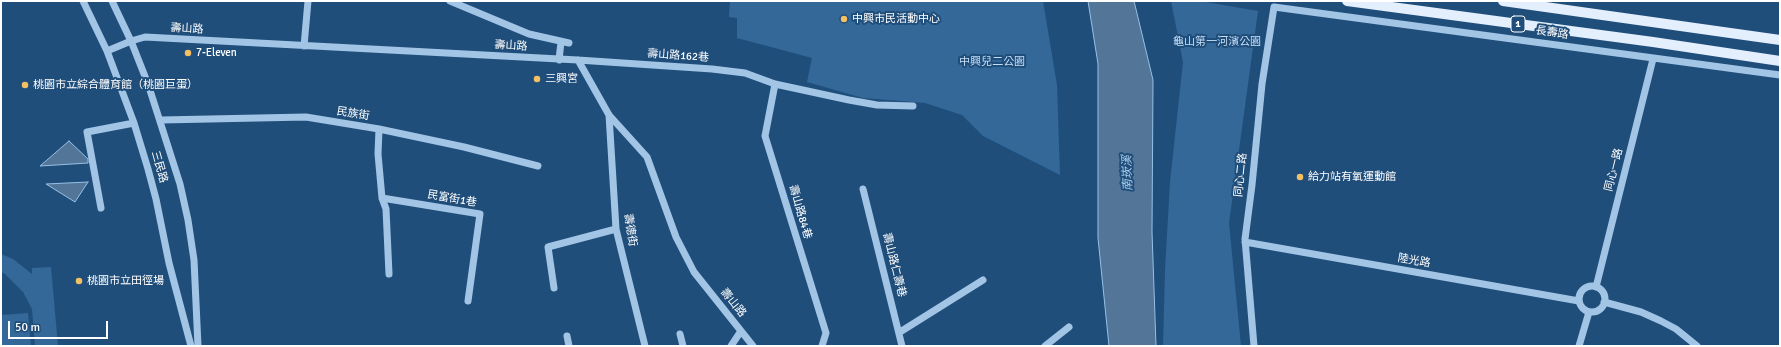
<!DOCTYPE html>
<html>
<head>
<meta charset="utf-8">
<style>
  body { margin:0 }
  #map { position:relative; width:1781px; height:347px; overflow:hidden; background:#204e7b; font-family:Signika,sans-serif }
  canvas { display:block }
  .frame { position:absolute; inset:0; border:2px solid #fff; pointer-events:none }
  .scale { position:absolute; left:8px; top:321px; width:100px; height:18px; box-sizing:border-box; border:2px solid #fff; border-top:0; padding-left:5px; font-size:12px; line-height:14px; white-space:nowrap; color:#fff; -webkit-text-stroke:3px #204e7b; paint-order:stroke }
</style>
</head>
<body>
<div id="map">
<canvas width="1781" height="347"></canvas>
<div class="frame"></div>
<div class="scale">50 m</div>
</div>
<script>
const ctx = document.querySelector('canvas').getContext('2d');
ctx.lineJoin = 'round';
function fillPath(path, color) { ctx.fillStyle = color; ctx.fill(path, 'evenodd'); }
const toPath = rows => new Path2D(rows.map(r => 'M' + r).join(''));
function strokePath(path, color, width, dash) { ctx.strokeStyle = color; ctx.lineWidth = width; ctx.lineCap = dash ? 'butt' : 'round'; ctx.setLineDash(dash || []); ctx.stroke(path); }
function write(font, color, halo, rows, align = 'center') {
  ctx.font = font + ' Signika,"Noto Sans TC",sans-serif'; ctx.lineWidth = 4; ctx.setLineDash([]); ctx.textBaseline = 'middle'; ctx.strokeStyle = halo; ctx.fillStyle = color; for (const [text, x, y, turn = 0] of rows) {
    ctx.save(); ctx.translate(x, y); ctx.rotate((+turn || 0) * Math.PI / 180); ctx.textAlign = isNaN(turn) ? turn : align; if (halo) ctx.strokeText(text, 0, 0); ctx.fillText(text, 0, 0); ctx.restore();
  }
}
fillPath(toPath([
  [730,1,1043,1,1057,85,1060,175,983,136,962,115,925,103,863,98,807,82,812,58,737,38,737,18,729,17],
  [1171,1,1200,1,1258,11,1229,223,1241,346,1163,346,1165,270,1170,182,1183,62],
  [1,254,13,259,32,274,32,268,51,267,58,346,35,346,32,309,23,292,5,274,1,272],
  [28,313,31,346,1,346,1,315]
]), '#336899');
const water = toPath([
  [1088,1,1134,1,1153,80,1152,232,1156,346,1109,346,1098,238,1098,64,1088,1],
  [69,141,88,159,88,163,40,166,69,141],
  [88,182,75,202,46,184,88,182]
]);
fillPath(water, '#537597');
strokePath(water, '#96c1e7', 1);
strokePath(toPath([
  [83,1,107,51,134,123,148,169,156,199,169,263,191,346],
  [112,1,131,41,148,84,180,184,188,220,194,260,198,346],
  [450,1,529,34,569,43],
  [304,46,308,1],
  [107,51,131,41,145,37,578,60,712,69,745,73,775,84,849,100,877,105,913,106],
  [559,60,561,42],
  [578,60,609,115,647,157,676,237,694,272,753,346],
  [775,84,765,136,826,333,822,346],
  [609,115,616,229,645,346],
  [161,120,306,117,379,129,464,147,538,166],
  [379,129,378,154,382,198,386,209,389,274],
  [863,189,902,346],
  [382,198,480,214,468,301],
  [101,208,87,132,134,123],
  [1245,242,1579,301],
  '1579 299a13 13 0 1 1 26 0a13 13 0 1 1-26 0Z',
  [1596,287,1653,59],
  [554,288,548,247,616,229],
  [1604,302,1641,312,1661,321,1676,329,1697,346],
  [900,332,983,280],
  [680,334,683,346],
  [567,336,569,346],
  [731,346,741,331],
  [1045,346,1069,327],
  [1254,346,1245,239,1252,185,1262,84,1274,7,1780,75],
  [1579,346,1589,312]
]), '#a2c5e6', 7);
strokePath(toPath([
  [1347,1,1653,42,1780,61],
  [1503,1,1780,40]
]), '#e3effd', 10);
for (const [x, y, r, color] of [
  [844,19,4,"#f3c063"],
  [188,53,4,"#f3c063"],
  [537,79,4,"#f3c063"],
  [25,85,4,"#f3c063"],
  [1300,177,4,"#f3c063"],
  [79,281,4,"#f3c063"]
]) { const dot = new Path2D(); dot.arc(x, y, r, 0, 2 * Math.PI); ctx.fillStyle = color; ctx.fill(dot); strokePath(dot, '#204e7b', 1.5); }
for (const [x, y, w] of [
  [1518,24,14]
]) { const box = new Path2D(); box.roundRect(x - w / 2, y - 8, w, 16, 3); ctx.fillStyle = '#204e7b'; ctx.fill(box); strokePath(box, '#fff', 1); }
write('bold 10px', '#fff', null, [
  ["1",1518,24]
]);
write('11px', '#fff', '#204e7b', [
  ["中興市民活動中心",852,19],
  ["7-Eleven",196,53],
  ["三興宮",545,79],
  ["桃園市立綜合體育館（桃園巨蛋）",33,85],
  ["給力站有氧運動館",1308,177],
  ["桃園市立田徑場",87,281]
], 'left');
write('11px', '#fff', '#204e7b', [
  ["壽山路",187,29,3],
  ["長壽路",1552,33,8],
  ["壽山路",511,46,3],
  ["壽山路162巷",678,56,4],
  ["民族街",353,114,9],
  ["三民路",159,167,74],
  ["同心一路",1614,170,-76],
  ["同心二路",1241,175,-84],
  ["民富街1巷",452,199,10],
  ["壽山路84巷",800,212,74],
  ["壽德街",630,230,81],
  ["陸光路",1414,261,10],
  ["壽山路仁壽巷",894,265,76],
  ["壽山路",733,303,51]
]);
write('11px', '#c6def5', '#204e7b', [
  ["龜山第一河濱公園",1217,42],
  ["中興兒二公園",992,62]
]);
write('italic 12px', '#adcfee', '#204e7b', [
  ["南崁溪",1128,173,-92]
]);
</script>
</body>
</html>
